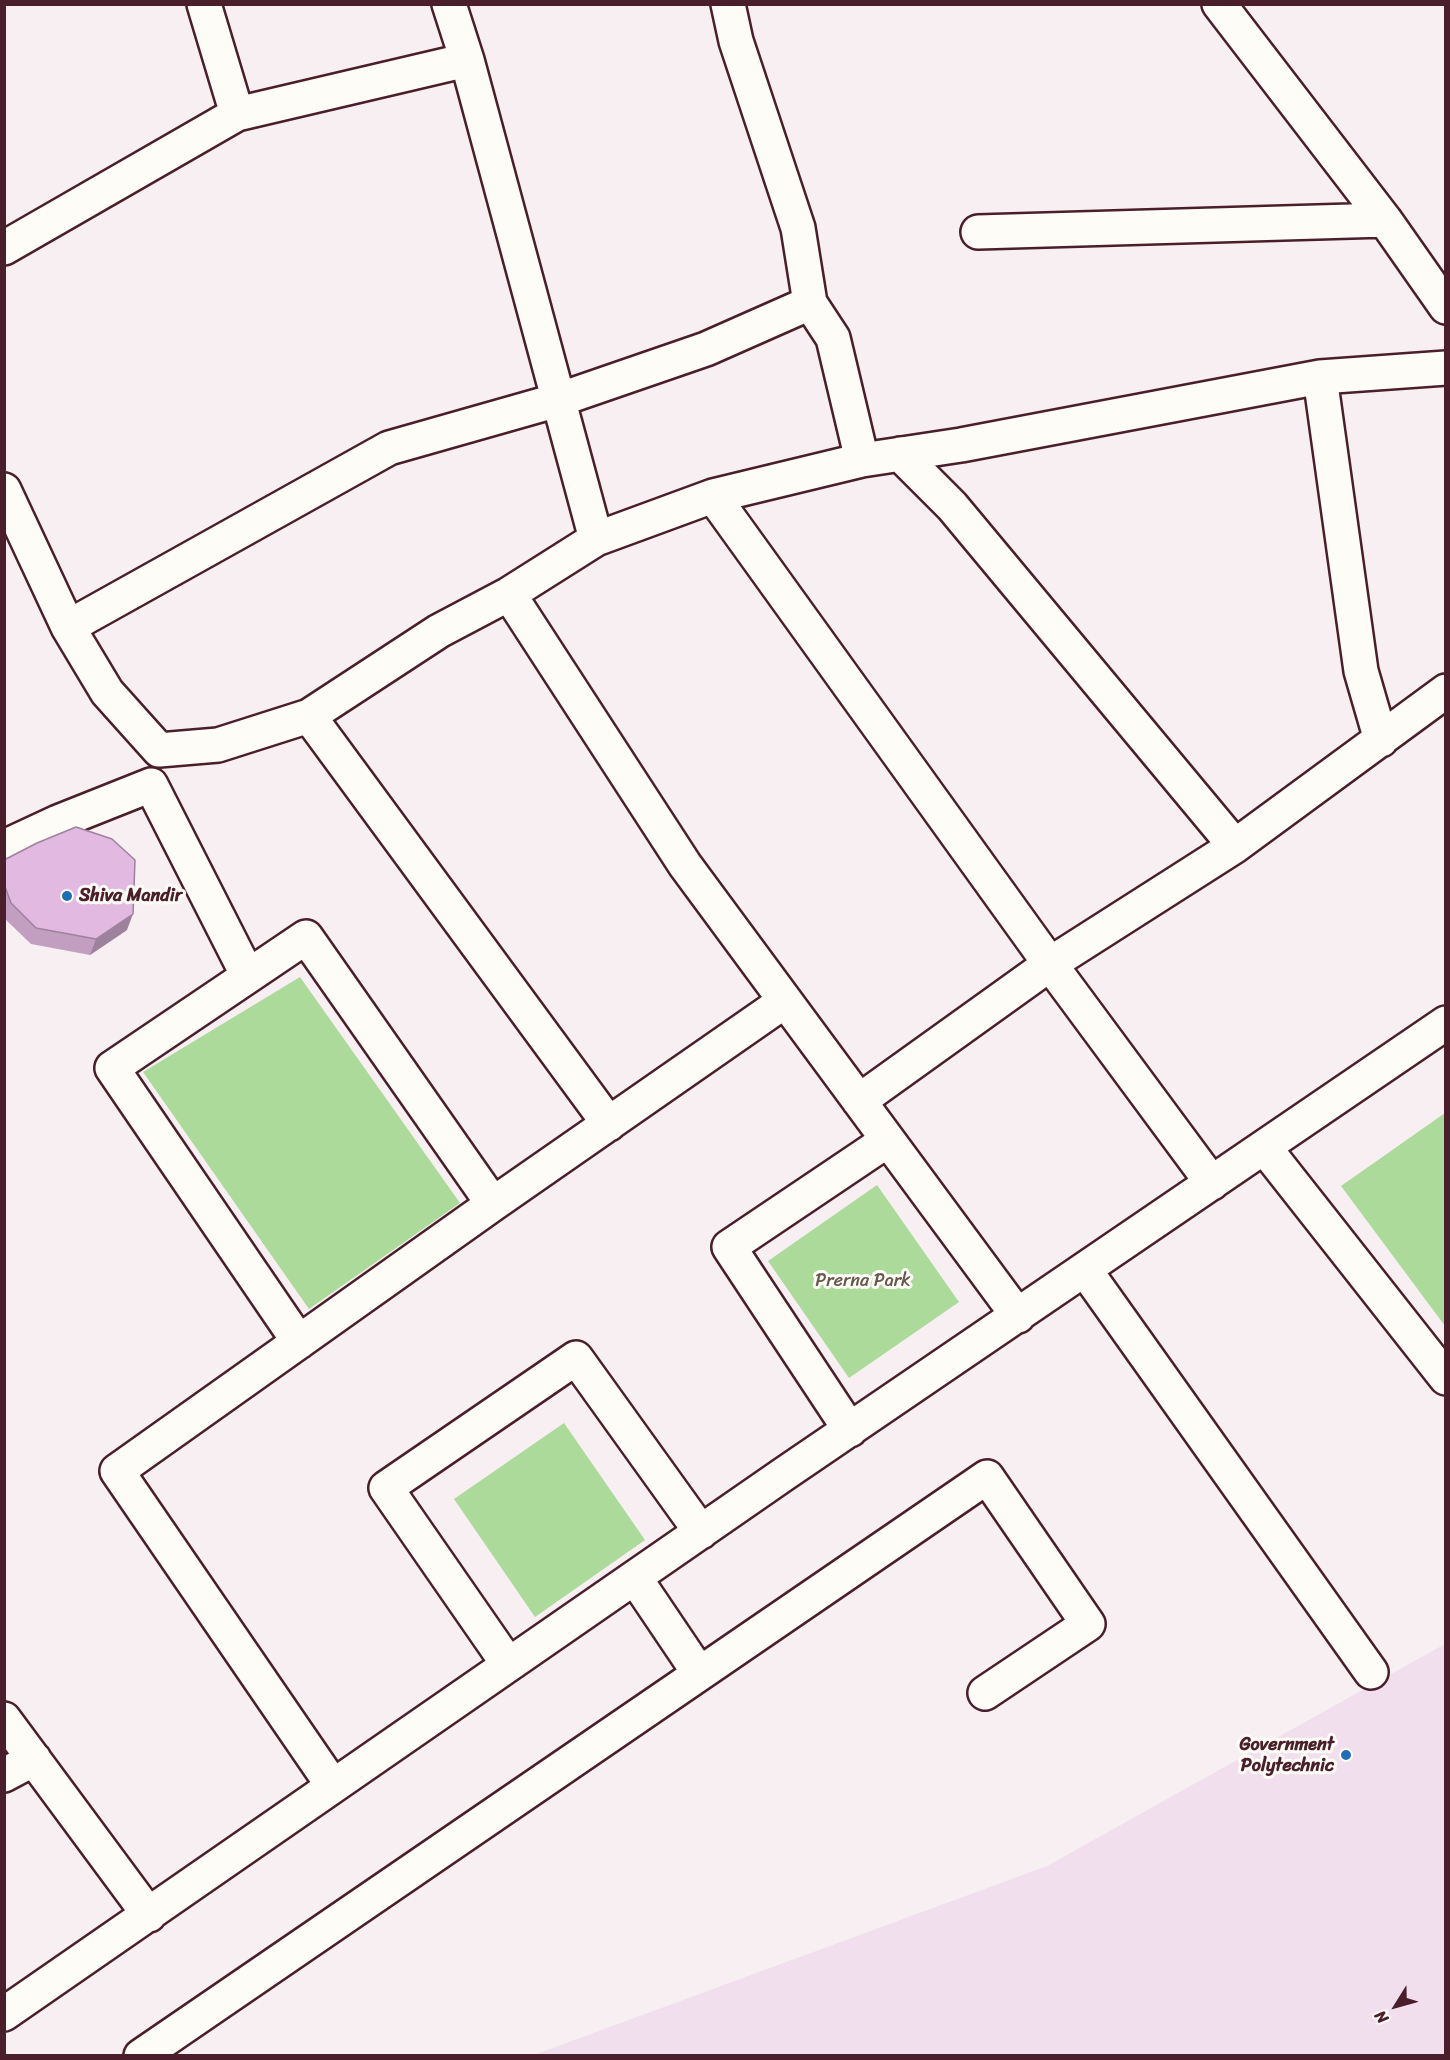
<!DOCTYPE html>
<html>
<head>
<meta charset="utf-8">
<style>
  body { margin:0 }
  #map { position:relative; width:1450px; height:2060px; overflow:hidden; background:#f8eff2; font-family:Sriracha,sans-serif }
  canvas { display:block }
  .frame { position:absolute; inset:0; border:6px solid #4a1f2b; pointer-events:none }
  .north { position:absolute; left:1366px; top:1976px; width:60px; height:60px; -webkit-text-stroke:4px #fdfcf7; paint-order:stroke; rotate:233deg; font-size:16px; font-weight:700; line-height:24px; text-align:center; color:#4a1f2b }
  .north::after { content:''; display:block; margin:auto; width:21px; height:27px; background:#4a1f2b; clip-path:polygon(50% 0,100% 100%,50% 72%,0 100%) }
</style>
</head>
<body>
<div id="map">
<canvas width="1450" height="2060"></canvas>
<div class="frame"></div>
<div class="north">N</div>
</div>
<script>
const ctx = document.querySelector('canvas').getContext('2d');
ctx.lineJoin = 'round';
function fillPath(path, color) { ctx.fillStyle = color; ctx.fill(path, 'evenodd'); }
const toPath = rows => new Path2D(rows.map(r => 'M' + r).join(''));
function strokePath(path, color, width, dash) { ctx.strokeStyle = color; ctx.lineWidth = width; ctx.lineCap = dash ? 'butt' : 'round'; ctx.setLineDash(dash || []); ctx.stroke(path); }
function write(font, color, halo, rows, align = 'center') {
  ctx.font = font + ' Sriracha,sans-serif'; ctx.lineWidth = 6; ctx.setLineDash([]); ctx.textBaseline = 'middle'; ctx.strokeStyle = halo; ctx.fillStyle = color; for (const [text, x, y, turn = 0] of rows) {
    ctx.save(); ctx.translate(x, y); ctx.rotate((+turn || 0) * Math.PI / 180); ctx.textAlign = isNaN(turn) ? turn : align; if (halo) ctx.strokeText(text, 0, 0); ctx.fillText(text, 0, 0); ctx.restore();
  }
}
fillPath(toPath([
  [1445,1644,1445,2055,531,2056,1047,1866]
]), '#f1dfed');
fillPath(toPath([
  [300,977,460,1203,309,1309,143,1072],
  [1445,1113,1445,1326,1341,1186],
  [877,1185,959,1302,849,1378,768,1261],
  [564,1423,645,1540,535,1617,454,1499]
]), '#abda9a');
const minor = toPath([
  [204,4,237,114],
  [449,4,467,60],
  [728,4,736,41,798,228,810,303,833,338,862,460],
  [1219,4,1385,220,1446,307],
  [978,232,1385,220],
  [4,248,237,114,467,60,596,539],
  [1320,377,1361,671,1381,740],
  [900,454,952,506,1235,846],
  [4,490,68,627,107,692,159,750,218,745,309,716,439,631,509,594,596,539,713,496,862,460,961,445,1320,377,1446,368],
  [713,496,1050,964,1212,1183],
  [509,594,685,865,1018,1316],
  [68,627,389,448,558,400,706,349,810,303],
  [309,716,609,1124],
  [4,847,58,822,151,785,248,976],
  [859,1101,1050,964,1235,846,1446,691],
  [1264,1147,1446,1378],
  [1085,1270,1371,1672],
  [299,1342,112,1068,306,937,493,1204],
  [850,1430,729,1247,888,1140],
  [635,1578,699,1673],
  [508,1664,386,1488,576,1358,701,1532],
  [4,1719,149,1915],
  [4,1775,34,1759],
  [333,1786,117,1471,493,1204,785,1001],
  [4,2014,784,1474,1446,1023],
  [141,2056,987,1477,1088,1624,985,1693]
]);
strokePath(minor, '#4a1f2b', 38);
strokePath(minor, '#fdfcf7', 33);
fillPath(toPath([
  [4,860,127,930,90,955,31,944,5,919,4,916]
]), '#c29fc1');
fillPath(toPath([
  [133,914,127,930,90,955,96,939]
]), '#9e829d');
const building = toPath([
  [76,827,112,839,135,860,133,914,96,939,36,928,11,903,4,884,4,860,37,843,76,827]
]);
fillPath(building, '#e2b9e0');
strokePath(building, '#9e829d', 1.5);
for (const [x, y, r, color] of [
  [67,896,6,"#1f6fb2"],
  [1346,1755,6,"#1f6fb2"]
]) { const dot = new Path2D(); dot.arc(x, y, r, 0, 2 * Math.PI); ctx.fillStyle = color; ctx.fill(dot); strokePath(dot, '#fdfcf7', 2); }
write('bold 18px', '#4a1f2b', '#fdfcf7', [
  ["Shiva Mandir",79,896],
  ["Government",1334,1745,"right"],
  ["Polytechnic",1334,1766,"right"]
], 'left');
write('18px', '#67574c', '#fdfcf7', [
  ["Prerna Park",863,1281]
]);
</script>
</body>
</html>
